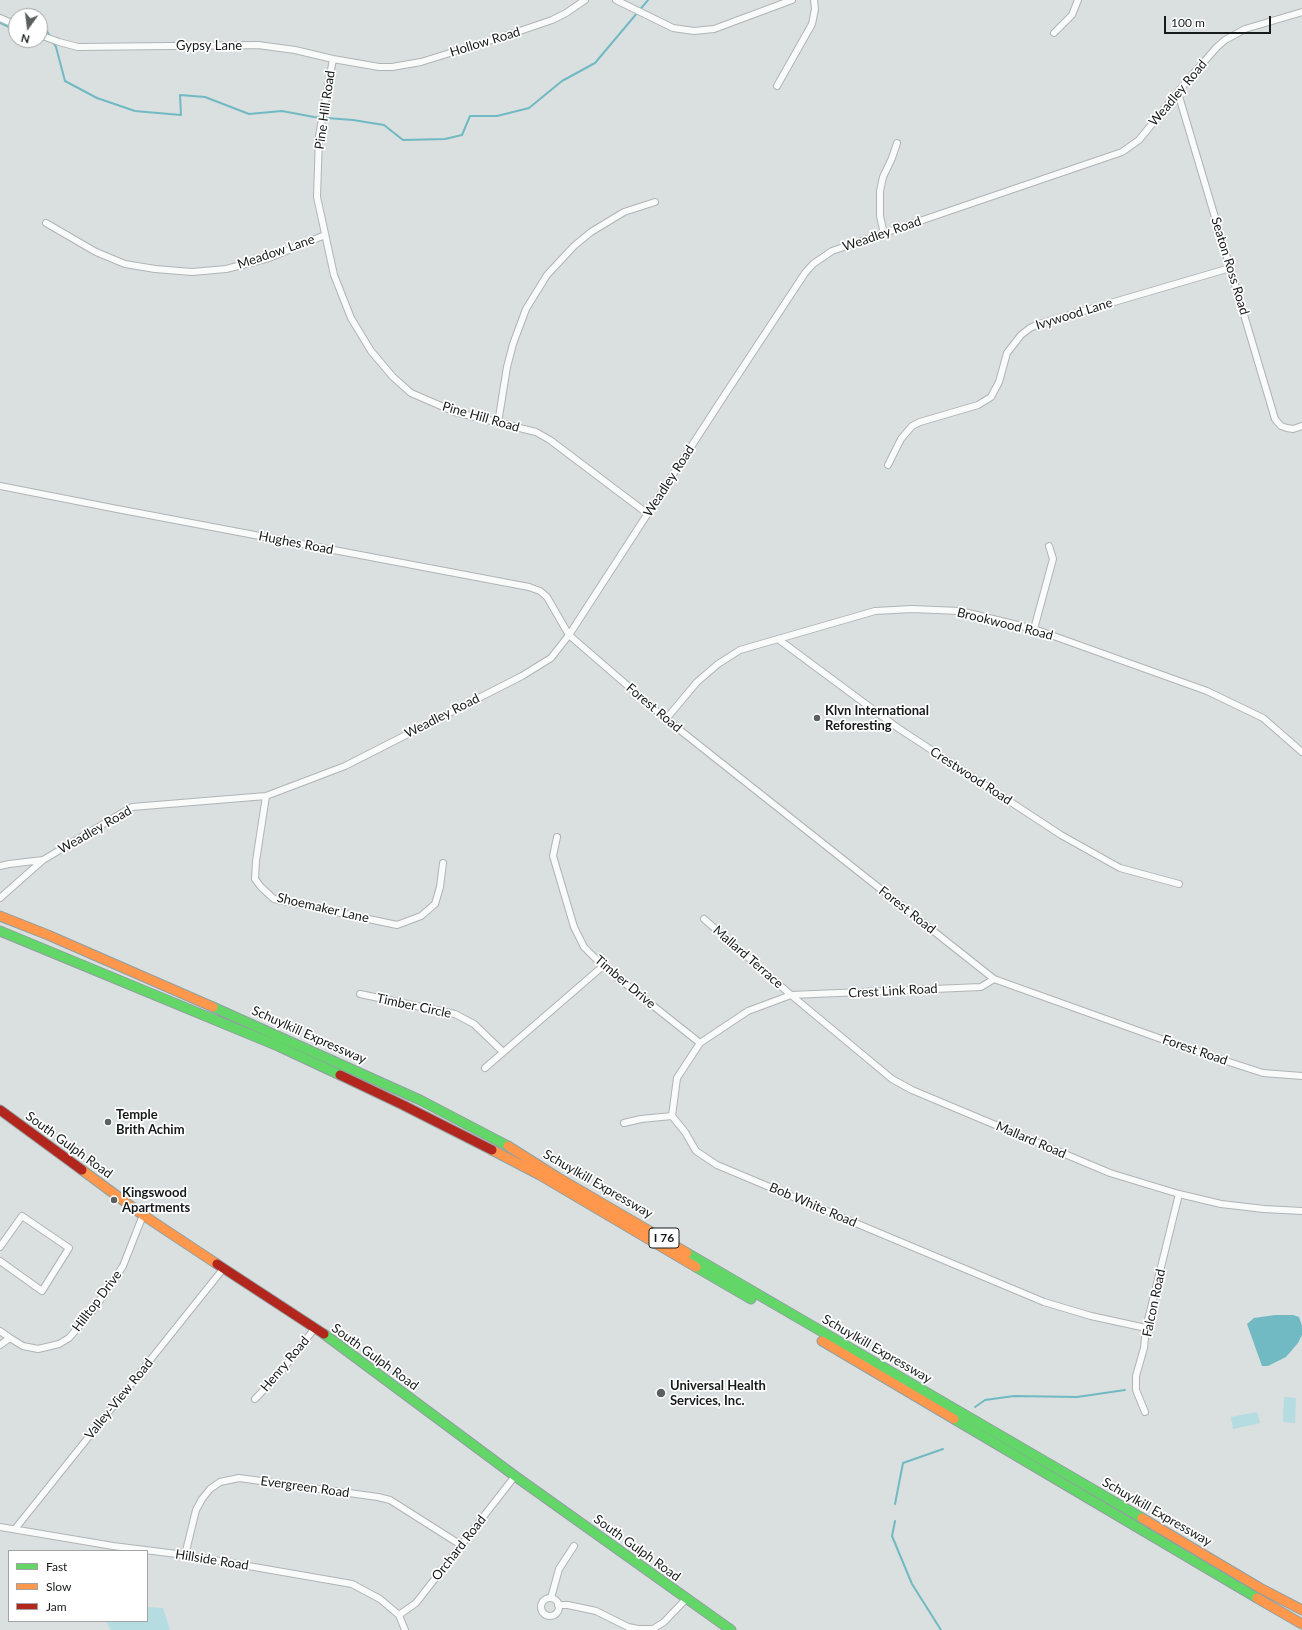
<!DOCTYPE html>
<html>
<head>
<meta charset="utf-8">
<style>
  body { margin:0 }
  #map { position:relative; width:1302px; height:1630px; overflow:hidden; background:#dadfdf; font-family:Lato,sans-serif }
  canvas { display:block }
  .legend { position:absolute; left:8px; top:1550px; width:140px; height:72px; box-sizing:border-box; background:#fff; border:1px solid #a2a3a3; margin:0; padding:5px 7px; list-style:none; font-size:12px; color:#171a1a }
  .legend li { display:flex; align-items:center; gap:8px; height:20px }
  .legend b { width:20px; border:1px solid #a2a3a3 }
  .north { position:absolute; left:8px; top:8px; width:40px; height:40px; box-sizing:border-box; background:#fff; border:1px solid #a2a3a3; border-radius:50%; rotate:194deg; font-size:11px; font-weight:700; line-height:16px; text-align:center; color:#171a1a }
  .north::after { content:''; display:block; margin:auto; width:14px; height:18px; background:#5b5f5f; clip-path:polygon(50% 0,100% 100%,50% 72%,0 100%) }
  .scale { position:absolute; left:1164px; top:16px; width:107px; height:18px; box-sizing:border-box; border:2px solid #171a1a; border-top:0; padding-left:5px; font-size:12px; line-height:14px; white-space:nowrap; color:#171a1a; -webkit-text-stroke:3px #fff; paint-order:stroke }
</style>
</head>
<body>
<div id="map">
<canvas width="1302" height="1630"></canvas>
<ul class="legend">
<li><b style="height:5px;background:#63d668"></b>Fast</li>
<li><b style="height:5px;background:#ff974d"></b>Slow</li>
<li><b style="height:5px;background:#b3261e"></b>Jam</li>
</ul>
<div class="north">N</div>
<div class="scale">100 m</div>
</div>
<script>
const ctx = document.querySelector('canvas').getContext('2d');
ctx.lineJoin = 'round';
function fillPath(path, color) { ctx.fillStyle = color; ctx.fill(path, 'evenodd'); }
const toPath = rows => new Path2D(rows.map(r => 'M' + r).join(''));
function strokePath(path, color, width, dash) { ctx.strokeStyle = color; ctx.lineWidth = width; ctx.lineCap = dash ? 'butt' : 'round'; ctx.setLineDash(dash || []); ctx.stroke(path); }
function write(font, color, halo, rows, align = 'center') {
  ctx.font = font + ' Lato,sans-serif'; ctx.lineWidth = 3.5; ctx.setLineDash([]); ctx.textBaseline = 'middle'; ctx.strokeStyle = halo; ctx.fillStyle = color; for (const [text, x, y, turn = 0] of rows) {
    ctx.save(); ctx.translate(x, y); ctx.rotate((+turn || 0) * Math.PI / 180); ctx.textAlign = isNaN(turn) ? turn : align; if (halo) ctx.strokeText(text, 0, 0); ctx.fillText(text, 0, 0); ctx.restore();
  }
}
fillPath(toPath([
  [1284,1397,1296,1398,1295,1423,1283,1422],
  [1257,1412,1260,1423,1233,1429,1231,1417],
  [147,1607,163,1608,170,1630,111,1630,106,1621,147,1621]
]), '#b4dce1');
fillPath(toPath([
  [1275,1315,1293,1315,1299,1317,1302,1326,1302,1335,1298,1343,1286,1357,1268,1366,1262,1366,1247,1324,1254,1318]
]), '#71bac3');
strokePath(toPath([
  [40,18,43,25,50,36],
  [0,23,9,27,13,25],
  [53,42,56,47,65,81,97,98,135,111,181,115,180,95,205,97,249,114,282,111,314,117,353,120,384,125,403,140,445,139,462,135,470,116,497,116,529,108,562,81,595,63,648,0],
  [975,1407,985,1400,1014,1396,1077,1397,1125,1390],
  [895,1504,903,1463,943,1449],
  [895,1521,892,1536,912,1584,941,1630]
]), '#71bac3', 2);
const street = toPath([
  [616,0,673,28,694,31,714,29,792,0],
  [0,18,16,25],
  [1054,33,1072,15,1078,0],
  [40,35,59,42,78,47,258,45,295,50,333,59,379,67,392,67,421,62,514,33,552,20,566,13,585,0],
  [333,59,319,136,317,197,334,275,351,318,371,351,393,377,411,393,455,412,536,432,550,440,648,514],
  [777,86,812,24,815,9,814,0],
  [1178,93,1275,419,1281,426,1287,428,1293,429,1302,426],
  [46,223,96,252,125,264,155,269,192,272,226,269,269,258,325,235],
  [884,234,880,216,880,191,883,177,892,158,897,143],
  [498,423,507,367,513,344,526,309,547,275,574,246,591,232,624,212,655,202],
  [888,465,901,439,912,426,920,422,978,405,991,397,999,382,1007,353,1021,335,1030,328,1039,324,1230,268],
  [0,486,112,508,529,587,540,591,547,597,569,635,666,719,994,979,1192,1050,1263,1073,1302,1076],
  [1034,629,1053,559,1049,546],
  [778,639,898,728,1061,835,1120,868,1179,884],
  [666,719,697,682,718,664,740,650,875,611,912,609,960,611,1034,629,1207,691,1263,718,1302,752],
  [266,796,256,861,255,879,261,887,274,899,397,925,421,916,435,904,440,887,443,863],
  [557,837,553,856,574,927,584,947,603,966,700,1043],
  [0,866,9,864,43,860],
  [0,898,43,860,132,807,266,796,345,766,522,676,551,658,569,635,722,399,805,273,813,264,832,251,1122,152,1139,140,1187,81,1217,47,1225,40,1245,29,1302,12],
  [704,919,791,995,892,1079,912,1090,1110,1173,1179,1194,1221,1204,1264,1209,1302,1211],
  [994,979,981,987,791,995,748,1011,700,1043,677,1078,672,1116,685,1132,696,1151,717,1165,1044,1302,1091,1316,1146,1328],
  [360,994,455,1014,474,1024,503,1052],
  [485,1068,603,966],
  [624,1123,641,1119,672,1116],
  [0,1247,22,1216,69,1248,42,1291,0,1261],
  [0,1331,10,1338],
  [0,1345,10,1338,23,1346,38,1349,59,1344,69,1338,94,1309,123,1266,143,1215],
  [255,1399,278,1375,315,1328],
  [1145,1412,1136,1390,1136,1376,1144,1348,1146,1328,1179,1194],
  [0,1527,113,1546,185,1555,352,1584,380,1599,399,1615,405,1630],
  [15,1529,223,1269],
  [185,1555,196,1510,202,1499,210,1489,220,1482,239,1478,378,1497,390,1500,461,1545],
  [551,1598,559,1569,574,1546],
  '541 1607a9 9 0 1 1 18 0a9 9 0 1 1-18 0Z',
  [558,1605,568,1605,596,1611,628,1627,638,1629,653,1629,664,1622,686,1599],
  [399,1615,416,1603,515,1476]
]);
const fast = toPath([
  [0,931,278,1046,340,1075],
  [213,1007,420,1100,508,1146],
  [687,1253,1142,1518],
  [696,1267,751,1299],
  [324,1334,515,1476,731,1630],
  [954,1419,1257,1598]
]);
const slow = toPath([
  [0,916,48,935,213,1007],
  [508,1146,557,1177,687,1253],
  [492,1150,540,1175,696,1267],
  [82,1170,143,1215,217,1264],
  [822,1341,954,1419],
  [1142,1518,1260,1588,1302,1610],
  [1257,1598,1302,1624]
]);
const jam = toPath([
  [340,1075,403,1105,492,1150],
  [0,1110,82,1170],
  [217,1264,324,1334]
]);
strokePath(street, '#b1b4b5', 8);
strokePath(fast, '#90a0a2', 11);
strokePath(slow, '#90a0a2', 11);
strokePath(jam, '#90a0a2', 11);
strokePath(street, '#f9fafa', 6);
strokePath(fast, '#63d668', 9);
strokePath(slow, '#ff974d', 9);
strokePath(jam, '#b3261e', 9);
for (const [x, y, r, color] of [
  [817,718,4,"#5b5f5f"],
  [108,1122,4,"#5b5f5f"],
  [114,1200,4,"#5b5f5f"],
  [661,1393,5,"#5b5f5f"]
]) { const dot = new Path2D(); dot.arc(x, y, r, 0, 2 * Math.PI); ctx.fillStyle = color; ctx.fill(dot); strokePath(dot, '#fff', 1.5); }
for (const [x, y, w] of [
  [664,1238,30]
]) { const box = new Path2D(); box.roundRect(x - w / 2, y - 10, w, 20, 3); ctx.fillStyle = '#fff'; ctx.fill(box); strokePath(box, '#171a1a', 1); }
write('bold 12px', '#171a1a', null, [
  ["I 76",664,1238]
]);
write('13px', '#171a1a', '#fff', [
  ["Hollow Road",485,42,-17],
  ["Gypsy Lane",209,46],
  ["Weadley Road",1178,93,-50],
  ["Pine Hill Road",325,110,-82],
  ["Weadley Road",882,234,-19],
  ["Meadow Lane",276,252,-19],
  ["Seaton Ross Road",1230,266,73],
  ["Ivywood Lane",1074,314,-17],
  ["Pine Hill Road",481,417,16],
  ["Weadley Road",669,481,-57],
  ["Hughes Road",296,543,11],
  ["Brookwood Road",1005,624,14],
  ["Forest Road",654,708,40],
  ["Weadley Road",442,716,-27],
  ["Crestwood Road",971,776,33],
  ["Weadley Road",95,830,-30],
  ["Shoemaker Lane",323,908,13],
  ["Forest Road",907,910,38],
  ["Mallard Terrace",748,957,41],
  ["Timber Drive",625,982,40],
  ["Crest Link Road",893,991,-3],
  ["Timber Circle",414,1006,12],
  ["Schuylkill Expressway",309,1035,24],
  ["Forest Road",1195,1050,19],
  ["Mallard Road",1031,1140,23],
  ["South Gulph Road",69,1145,36],
  ["Schuylkill Expressway",598,1184,30],
  ["Bob White Road",813,1205,23],
  ["Hilltop Drive",97,1301,-53],
  ["Falcon Road",1154,1303,-78],
  ["Schuylkill Expressway",877,1349,30],
  ["South Gulph Road",375,1357,36],
  ["Henry Road",285,1364,-50],
  ["Valley-View Road",119,1399,-51],
  ["Evergreen Road",305,1487,8],
  ["Schuylkill Expressway",1157,1512,30],
  ["Orchard Road",459,1548,-52],
  ["South Gulph Road",637,1548,36],
  ["Hillside Road",212,1560,9]
]);
write('bold 13px', '#171a1a', '#fff', [
  ["Klvn International",825,711],
  ["Reforesting",825,726],
  ["Temple",116,1115],
  ["Brith Achim",116,1130],
  ["Kingswood",122,1193],
  ["Apartments",122,1208],
  ["Universal Health",670,1386],
  ["Services, Inc.",670,1401]
], 'left');
</script>
</body>
</html>
